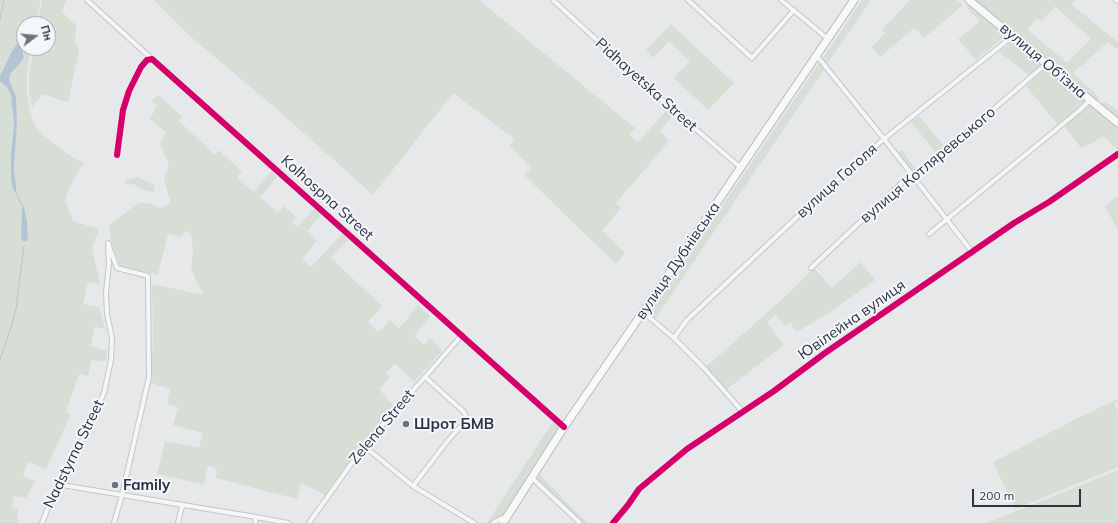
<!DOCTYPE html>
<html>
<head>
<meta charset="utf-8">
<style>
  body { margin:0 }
  #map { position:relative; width:1118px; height:523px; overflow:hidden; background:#e6e8ea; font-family:Mulish,sans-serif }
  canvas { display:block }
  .north { position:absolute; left:16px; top:16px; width:40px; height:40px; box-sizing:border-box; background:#f4f6f9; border:1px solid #a4a8b1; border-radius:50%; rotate:74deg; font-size:11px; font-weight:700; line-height:16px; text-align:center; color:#2b3445 }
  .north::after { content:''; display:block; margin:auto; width:14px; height:18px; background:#6c737f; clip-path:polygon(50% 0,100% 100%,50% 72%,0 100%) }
  .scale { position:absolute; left:972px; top:489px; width:109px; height:18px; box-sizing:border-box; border:2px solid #2b3445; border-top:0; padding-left:5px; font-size:12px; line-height:14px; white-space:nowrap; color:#2b3445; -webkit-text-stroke:3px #f4f6f9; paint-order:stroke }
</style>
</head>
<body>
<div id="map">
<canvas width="1118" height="523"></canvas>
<div class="north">Пн</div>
<div class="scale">200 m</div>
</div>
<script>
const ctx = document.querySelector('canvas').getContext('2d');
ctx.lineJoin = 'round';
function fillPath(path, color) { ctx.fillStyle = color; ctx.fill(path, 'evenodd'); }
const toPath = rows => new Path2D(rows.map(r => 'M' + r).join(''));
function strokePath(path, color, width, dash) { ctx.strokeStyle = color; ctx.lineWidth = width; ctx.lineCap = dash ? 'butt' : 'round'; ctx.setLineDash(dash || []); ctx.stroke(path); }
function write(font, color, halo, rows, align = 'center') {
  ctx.font = font + ' Mulish,sans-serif'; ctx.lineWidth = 4; ctx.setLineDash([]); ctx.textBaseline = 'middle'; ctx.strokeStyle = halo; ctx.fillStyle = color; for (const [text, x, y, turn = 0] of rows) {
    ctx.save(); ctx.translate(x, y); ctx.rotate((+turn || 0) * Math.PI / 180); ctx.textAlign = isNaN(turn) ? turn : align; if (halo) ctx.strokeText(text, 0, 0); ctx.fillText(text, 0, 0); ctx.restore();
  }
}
fillPath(toPath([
  [0,0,40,0,39,11,35,24,24,24,24,48,31,48,27,73,27,91,29,107,32,118,36,127,44,136,62,150,77,160,85,163,80,168,68,191,65,201,73,221,99,229,92,248,100,284,88,282,83,304,99,307,105,329,94,327,91,346,107,351,106,361,91,360,88,376,79,374,66,412,71,414,46,469,28,462,23,476,35,481,26,498,14,496,12,507,18,509,17,523,0,523,0,82,6,86,11,95,14,124,11,153,11,178,17,193,14,168,17,124,16,96,9,80,11,73,21,62,12,51,0,76],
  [22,205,24,207,27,221,28,239,21,238],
  [42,0,66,0,62,12,76,25,75,43,79,51,68,102,42,94,32,107,29,90,29,74,34,48,48,48,48,24,38,24],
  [154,0,479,0,635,128,629,134,638,142,667,110,673,115,660,131,669,141,616,203,621,208,602,231,625,253,616,264,524,175,531,168,510,146,514,139,453,93,373,195,279,111,191,37],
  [862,0,871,0,827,64,823,58],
  [910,0,957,0,963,5,924,38,914,28,880,57,872,47,885,33,882,30],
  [972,0,1076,0,1072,5,1118,42,1118,50,1108,42,1073,73,1099,97,1098,100,1097,101],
  [1055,6,1091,39,1067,63,1027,29,1037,19,1042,21],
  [968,6,1006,35,976,60,958,39,980,21,966,7],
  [671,24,734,83,708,110,674,78,690,61,669,41,653,58,646,50],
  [1012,42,1042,64,1030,76,999,52],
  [820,62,825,68,655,319,650,312],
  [1046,68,1085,100,1080,108,1058,125,1026,86],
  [158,95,182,116,179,121,215,155,218,150,242,171,237,177,254,192,271,171,277,177,260,197,278,213,284,206,296,217,292,222,297,227,314,209,321,215,307,231,317,241,302,259,311,267,342,234,348,240,331,258,382,306,368,322,378,332,390,320,399,329,418,305,430,316,414,336,424,345,430,338,442,351,414,382,395,363,386,373,390,377,379,389,393,405,379,423,325,495,301,483,297,499,216,478,217,469,208,466,204,484,157,474,165,441,199,448,203,433,173,425,178,407,167,404,170,389,149,382,153,343,152,284,204,295,196,281,191,267,193,251,191,233,185,231,181,237,168,234,158,275,120,266,111,242,109,225,139,203,149,203,160,208,171,203,164,180,169,165,160,144,166,132,150,119,157,106,152,101],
  [1104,102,1118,110,1118,118,1101,105],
  [1090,104,1118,127,1118,150,1103,136,1090,145,1089,144,1084,147,1083,146,1081,148,1065,127,1065,125],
  [919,116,945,147,937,154,911,122],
  [902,150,917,171,913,173,898,153],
  [137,177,155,185,153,192,146,191,134,184,126,185,124,182,125,180],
  [1118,196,1118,229,1104,206],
  [861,262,875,280,824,316,797,332,790,323,785,326,776,315,767,322,784,345,726,390,706,367,789,293,814,268,832,288],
  [1118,399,1118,401,1114,403,1118,411,1118,467,1015,509,993,462,1076,419],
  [553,422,559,427,529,473,498,523,487,523],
  [1118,470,1118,523,987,523,1069,490],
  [540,475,587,523,582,523,536,479]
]), '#d6ded6');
fillPath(toPath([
  [17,44,21,47,24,57,21,62,11,73,9,80,16,96,17,124,14,168,17,195,13,189,11,178,11,153,14,124,11,95,6,86,0,82,0,76,12,51],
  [22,205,24,207,27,221,28,239,26,241,22,241,21,238]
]), '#b4c4d5');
strokePath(toPath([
  [0,19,4,0],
  [17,195,22,205],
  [0,359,8,337,16,309,24,246]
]), '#b4c4d5', 1);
const minor = toPath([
  [87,0,152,59],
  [553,0,662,100,741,168],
  [688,0,752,58,794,10],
  [781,0,828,39],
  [1116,0,1118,1],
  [817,56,884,139,973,253],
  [117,155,123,110,129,91,141,67,147,60,152,59,564,427],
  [929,234,1081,109,1090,100],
  [108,243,117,268,148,276,149,377,122,495,114,523],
  [811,268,907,178,914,178,1046,64],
  [643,312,674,338,704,368,743,412],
  [674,338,687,320,828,188,884,139,1013,36],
  [364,446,413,486,474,523],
  [531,477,580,523],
  [62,485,256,517,288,523],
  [413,486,446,443,467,419,464,412,425,377],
  [42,523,51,500,62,485,104,393,111,360,112,338,107,314,106,293,109,263,108,247],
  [178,523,182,506],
  [255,523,256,517],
  [309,523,364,446,462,335],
  [493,523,502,518,505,519],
  [613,523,628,505,639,489,687,449,774,391,825,353,1014,223,1049,202,1118,154]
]);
const trunk = toPath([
  [969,0,1118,123],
  [503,523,564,427,649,303,854,0]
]);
strokePath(minor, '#c4c6c8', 6);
strokePath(trunk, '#b8bbbf', 9);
strokePath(minor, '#f5f6f7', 4);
strokePath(trunk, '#f8f8f8', 7);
strokePath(toPath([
  [117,155,123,110,129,91,141,67,147,60,152,59,564,427],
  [613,523,628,505,639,489,687,449,774,391,825,353,1014,223,1049,202,1118,154]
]), '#d6006c', 6);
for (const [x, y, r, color] of [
  [406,424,4,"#6c737f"],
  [115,485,4,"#6c737f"]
]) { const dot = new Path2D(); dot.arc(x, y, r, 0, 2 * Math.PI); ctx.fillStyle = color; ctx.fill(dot); strokePath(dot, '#f4f6f9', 1.5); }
write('15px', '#2b3445', '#f4f6f9', [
  ["вулиця Об’їзна",1043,61,40],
  ["Pidhayetska Street",646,85,42],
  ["вулиця Котляревського",928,165,-40],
  ["вулиця Гоголя",837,181,-42],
  ["Kolhospna Street",327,198,42],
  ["вулиця Дубнівська",678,261,-56],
  ["Ювілейна вулиця",852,320,-35],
  ["Zelena Street",382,427,-50],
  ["Nadstyrna Street",74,454,-64]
]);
write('bold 15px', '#2b3445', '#f4f6f9', [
  ["Шрот БМВ",414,424],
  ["Family",123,485]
], 'left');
</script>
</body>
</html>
